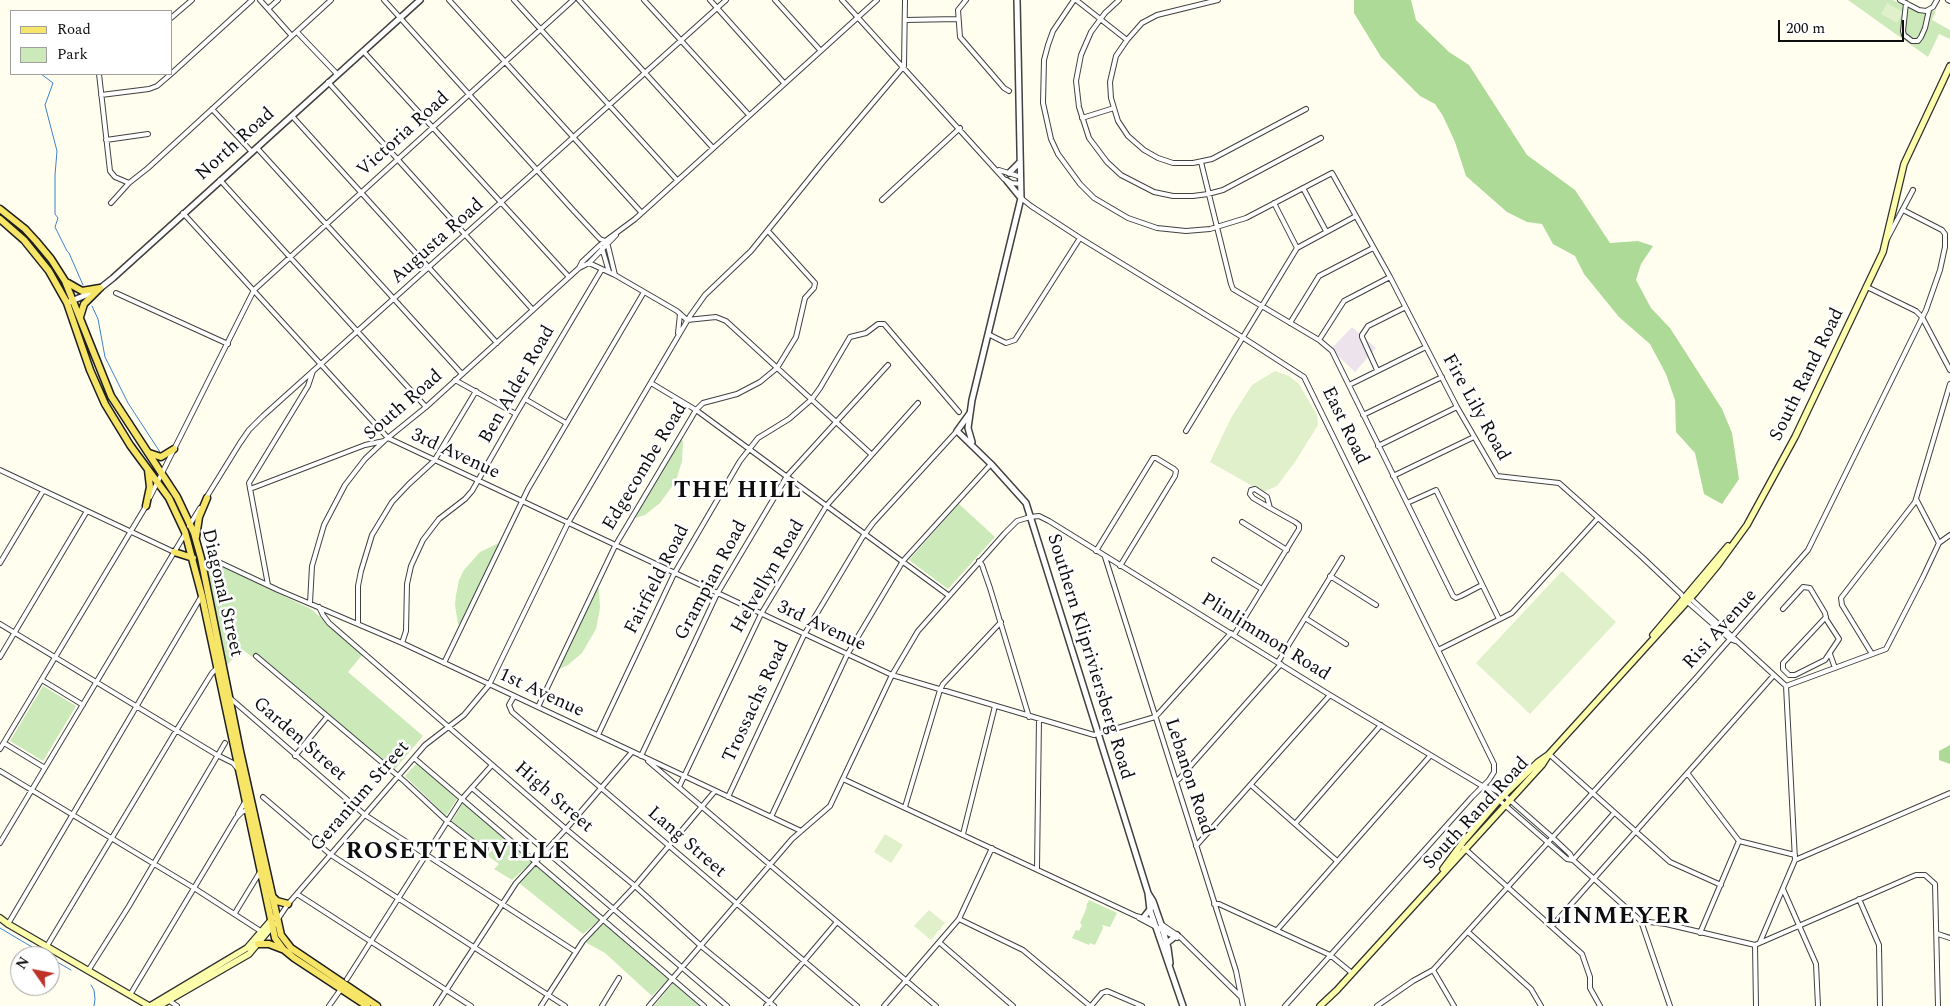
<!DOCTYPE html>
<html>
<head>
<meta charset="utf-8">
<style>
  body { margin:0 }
  #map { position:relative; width:1950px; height:1006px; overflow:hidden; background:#fffeef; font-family:Spectral,serif }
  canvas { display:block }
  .legend { position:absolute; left:10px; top:10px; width:162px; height:65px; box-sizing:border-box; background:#fff; border:1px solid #9f9f9f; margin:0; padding:6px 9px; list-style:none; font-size:15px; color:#0e0e0e }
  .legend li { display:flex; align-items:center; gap:10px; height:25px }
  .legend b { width:25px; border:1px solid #9f9f9f }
  .north { position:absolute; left:10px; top:946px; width:50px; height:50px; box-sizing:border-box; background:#fff; border:1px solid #9f9f9f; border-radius:50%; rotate:303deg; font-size:14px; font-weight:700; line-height:20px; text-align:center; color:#0e0e0e }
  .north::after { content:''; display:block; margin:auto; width:18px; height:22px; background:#be3127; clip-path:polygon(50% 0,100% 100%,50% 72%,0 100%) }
  .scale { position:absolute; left:1778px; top:20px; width:126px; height:22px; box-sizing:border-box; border:2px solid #0e0e0e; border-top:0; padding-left:6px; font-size:15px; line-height:18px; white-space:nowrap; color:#0e0e0e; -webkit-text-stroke:4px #fff; paint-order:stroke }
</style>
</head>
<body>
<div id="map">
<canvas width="1950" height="1006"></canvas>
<ul class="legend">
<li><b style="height:6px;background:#f7e567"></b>Road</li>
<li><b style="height:14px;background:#cce9b9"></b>Park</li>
</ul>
<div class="north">N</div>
<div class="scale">200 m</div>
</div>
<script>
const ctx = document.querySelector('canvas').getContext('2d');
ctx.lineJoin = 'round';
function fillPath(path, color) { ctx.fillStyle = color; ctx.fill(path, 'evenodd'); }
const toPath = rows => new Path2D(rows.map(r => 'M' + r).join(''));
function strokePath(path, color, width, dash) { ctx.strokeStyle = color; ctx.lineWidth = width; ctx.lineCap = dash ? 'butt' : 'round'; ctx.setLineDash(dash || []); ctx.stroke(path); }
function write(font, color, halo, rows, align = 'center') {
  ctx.font = font + ' Spectral,serif'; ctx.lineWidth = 5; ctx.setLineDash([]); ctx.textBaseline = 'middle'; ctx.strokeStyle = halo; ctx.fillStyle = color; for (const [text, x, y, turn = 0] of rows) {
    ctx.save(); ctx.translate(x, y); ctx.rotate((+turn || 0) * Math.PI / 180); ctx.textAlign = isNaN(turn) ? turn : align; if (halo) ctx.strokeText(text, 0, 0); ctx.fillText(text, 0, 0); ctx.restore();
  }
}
fillPath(toPath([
  [1352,327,1376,348,1355,372,1331,349]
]), '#ede3ed');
fillPath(toPath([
  [1848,0,1893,0,1923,14,1936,10,1932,20,1950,30,1950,39,1939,34,1928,57],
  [681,438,683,442,682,461,676,481,660,503,645,515,635,518],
  [959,504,995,537,948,589,909,560],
  [499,543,460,625,458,624,455,605,456,595,459,580,464,570,480,552],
  [205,562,213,566,217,564,311,609,363,654,348,672,423,736,394,770,257,653,252,657,242,649,227,665],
  [597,586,599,589,600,608,596,629,582,653,568,665,559,669],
  [43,686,76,706,43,761,10,741],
  [417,763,457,799,446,816,405,776],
  [463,803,532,862,512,880,494,869,499,864,487,855,492,851,492,845,488,842,480,842,472,838,452,821],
  [536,866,599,920,583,934,519,883],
  [1089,900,1117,913,1110,927,1102,925,1103,928,1095,945,1090,943,1089,945,1072,938,1076,930,1079,931,1082,925,1080,923,1087,907,1086,906],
  [603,923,668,979,652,996,605,953,585,942],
  [673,983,699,1006,654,1006]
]), '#cce9b9');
fillPath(toPath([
  [1354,0,1411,0,1416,20,1449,52,1469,65,1527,155,1575,190,1610,243,1638,241,1653,246,1641,264,1636,280,1651,308,1670,328,1722,409,1732,433,1739,479,1722,504,1704,494,1695,453,1676,432,1675,400,1666,374,1650,344,1619,317,1584,274,1575,256,1553,244,1542,224,1527,222,1507,212,1466,176,1455,142,1443,116,1435,104,1420,96,1381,57,1354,13],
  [1950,745,1950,764,1939,760,1939,751]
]), '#aeda98');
fillPath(toPath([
  [1887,3,1903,12,1897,23,1881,14],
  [1275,371,1289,376,1299,384,1317,415,1318,425,1295,462,1277,486,1263,492,1210,462,1231,418,1252,385],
  [1562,571,1616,622,1530,714,1476,663],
  [885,834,903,845,891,863,874,852],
  [929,910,945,923,931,940,914,926]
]), '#dff0cb');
strokePath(toPath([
  [41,74,53,83,45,105,57,151,55,175,55,214,58,218,55,227,67,251,69,253,83,285],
  [92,306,98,319,105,357,128,403,160,452],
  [0,928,47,956],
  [50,958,71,970],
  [91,985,94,990,95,999,94,1006]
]), '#3c82cc', 1);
const minor = toPath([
  [260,0,292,36],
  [384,0,573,210,600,239,605,241,608,246,615,275],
  [449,0,641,212],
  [514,0,677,180],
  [579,0,713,148],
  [644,0,749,115],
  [710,0,784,83],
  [775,0,820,50],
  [842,0,1004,179,1012,183,1021,184],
  [966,0,958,10,960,37,1004,88,1009,91],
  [1074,0,1053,31,1048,45,1044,60,1043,103,1051,139,1058,154,1080,184,1094,198,1128,218,1157,228,1186,231,1210,229,1246,218,1332,173,1390,277,1457,407,1497,476,1559,483,1642,557,1681,594,1684,599,1730,639,1735,641],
  [1076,0,1127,40],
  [1119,0,1105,13,1091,32,1081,55,1076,81,1079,107,1089,138,1107,162,1121,175,1154,192,1173,196,1193,196,1208,194,1223,190,1321,138],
  [1218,0,1157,15,1142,23,1127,40,1116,56,1110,82,1111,98,1118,121,1128,136,1144,150,1158,158,1173,163,1193,163,1212,159,1306,109],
  [1900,0,1919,10,1926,11,1933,7,1937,0],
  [1948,0,1950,1],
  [1906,3,1903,31,1904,35,1912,41,1918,41,1921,37,1925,28,1929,10],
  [268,9,278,0],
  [171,18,192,0],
  [905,20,958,19],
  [297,32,337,74],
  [363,51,569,277],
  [99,74,110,171,115,177,129,183],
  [171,74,252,0],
  [328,82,533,310],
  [101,95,149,89,157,86,171,74],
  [212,109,252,152],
  [292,116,497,343],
  [1082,118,1114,108],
  [106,140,148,134],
  [257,148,462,374],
  [1201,162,1231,284,1233,289,1319,340,1332,351,1453,596,1456,598,1461,596,1482,585],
  [999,170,1021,177],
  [220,180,426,407],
  [1303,188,1326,231],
  [1021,198,1031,206,1080,238,1242,337,1304,377,1494,764,1494,772,1489,780,1472,797,1285,1006],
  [882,200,960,128],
  [111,203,129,183,148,168,331,0],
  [1274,203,1297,248],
  [183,213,388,438,892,675,1094,735,1155,717,1159,713,1231,633],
  [1887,239,1913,190],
  [602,248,609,272],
  [589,263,615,275,677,311,687,320],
  [579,268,589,263,616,235],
  [1867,287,1916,311,1922,317,1950,370],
  [116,293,228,344],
  [687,320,716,317,726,321,871,454],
  [1290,323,1319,276,1373,248],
  [678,333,680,314],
  [988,334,1006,343,1015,340,1080,238],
  [1319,340,1344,301,1390,277],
  [1377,370,1362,337,1362,335,1368,326,1404,308],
  [455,380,516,414],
  [651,383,696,410,948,595],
  [1349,385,1426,347],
  [525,399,566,423],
  [1363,415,1442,377],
  [1186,431,1297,248,1356,216],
  [1378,446,1457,407],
  [0,470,174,552],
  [1393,476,1474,437],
  [250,489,365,445,384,441],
  [150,497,254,290,573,0],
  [206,498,240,443,249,430,263,416,726,0],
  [1916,499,1939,543],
  [1407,503,1436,490,1499,619],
  [1242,522,1287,550],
  [189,526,200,508],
  [1096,551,1153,458,1156,458,1174,469,1176,471,1175,476,1120,566],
  [1105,557,1236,971,1243,1006],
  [210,558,278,590,402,643,801,831],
  [1214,560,1262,589],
  [979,561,982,565,990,588,1029,717],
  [0,563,43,491],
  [1330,576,1376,605],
  [268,585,249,483,308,386,313,371],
  [1690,598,1786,686],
  [310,603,312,566,324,525,345,485,365,459,384,441,426,407,579,268,582,262,600,245,635,219,877,0],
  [319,607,323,615,329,623,566,829,635,886,701,946,774,1006],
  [1783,609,1803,587,1810,588,1825,613,1826,619,1839,639,1825,660,1795,675,1789,675,1783,669,1783,663,1826,617],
  [1305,618,1346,644],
  [358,623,358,586,361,571,372,535,392,502,409,484,434,461,476,391],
  [0,624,217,755,233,763,237,768],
  [1234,635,1299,529,1299,525,1295,522,1270,508,1253,498,1250,494,1251,490,1255,489,1267,497,1270,508],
  [402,643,406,631,407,584,411,566,423,540,439,519,465,499,472,491,516,414,602,269],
  [1438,650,1512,613,1598,518],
  [1830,654,1835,668],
  [1872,654,1842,605,1841,598,1915,502,1950,384],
  [256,656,404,781,448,822,475,843,486,849],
  [0,657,87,511],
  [1278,662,1342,558],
  [444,663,528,489,644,292],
  [42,680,83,705],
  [1786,686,1886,649,1923,577,1939,543,1950,535],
  [514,696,509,705,512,712,857,1006],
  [230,698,365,815,576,952],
  [538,707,615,546,696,410,703,403,737,394,760,382,777,368,796,337,805,298,814,288,815,283,768,231],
  [598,735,674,574,740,461,758,438,789,419,812,399,820,388,850,337,866,333,878,324,884,324,959,412],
  [4,743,45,768],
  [0,749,146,506],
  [1549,754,1670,862,1721,885],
  [295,756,327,717],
  [641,756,717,594,787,476,888,365],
  [414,758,704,1006],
  [648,761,936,1006],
  [0,771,194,888,262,932],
  [1688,774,1739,841,1795,855],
  [843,779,1136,916,1154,921],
  [1176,781,1179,779,1281,664],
  [1251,785,1337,861],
  [679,787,761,614,827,505,918,403],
  [1484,787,1491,788,1504,795,1553,838,1570,854,1573,860,1641,921,1670,1006],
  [472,788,727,1006],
  [263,797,331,855,565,1006],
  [728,797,804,635,862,538,873,523,957,431],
  [905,807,940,690,943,684,1001,622],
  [238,814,245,802],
  [771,817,847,655,903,561,991,464],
  [1295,824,1381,725],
  [963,834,995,706],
  [0,843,185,534],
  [1196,846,1330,695],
  [1464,848,1582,954,1590,977,1590,988,1600,1006],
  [1573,860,1614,813],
  [1795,860,1950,793],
  [1037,869,1039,719],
  [1783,889,1816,964,1818,1006],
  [297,894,471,1006],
  [1859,899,1879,945,1880,1006],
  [1214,904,1219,904,1330,955,1352,973],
  [235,913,260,872],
  [1139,918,1177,938],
  [278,919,288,904,425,745,464,715,489,685,568,523,690,316,705,295,751,251,822,163,904,66,905,0],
  [959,919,1023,950,1090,1006],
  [1641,921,1666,924,1755,945,1911,877,1916,875,1925,875,1935,884,1938,1006],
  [8,924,201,597],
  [1161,924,1180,937,1240,996],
  [1552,926,1774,675],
  [1277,930,1430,756],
  [1468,932,1531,989,1541,1006],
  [1700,933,1739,841],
  [1938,934,1950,938],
  [1760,942,1795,860,1786,686],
  [940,943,1013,1006],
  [1755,945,1756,1006],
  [47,946,176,731,212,673,218,667],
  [1433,970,1454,1006],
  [88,971,129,906,225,743],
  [347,979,461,800,492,765],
  [130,995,236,818,242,812,247,810],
  [168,1000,177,1006],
  [329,1006,341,989],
  [436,1006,516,883,566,829,632,752],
  [541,1006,583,941,635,886,715,791],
  [602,1006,619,978],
  [649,1006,792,839,830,806,892,675,918,631,1005,533,1017,521,1030,517,1039,516,1049,521,1330,695,1484,787,1567,859,1573,860],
  [766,1006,837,922],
  [884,1006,959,919,992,848],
  [1091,1006,1102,993,1107,991,1142,1006],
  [1377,1006,1413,981,1433,970,1696,678,1808,550,1926,310,1940,270,1945,247,1945,234,1942,230,1903,210]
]);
const tertiary = toPath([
  [1009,173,1020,162],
  [1007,181,1020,197],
  [69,302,98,290,113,278,420,0],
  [970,413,957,431,991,464,1026,503,1148,893,1153,901,1161,924,1168,948,1170,963],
  [972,442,968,428,972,400,1021,198,1017,0],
  [1148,893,1150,910,1183,1006],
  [1144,917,1151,908],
  [1167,943,1177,935]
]);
const secondary = toPath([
  [1653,635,1728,546],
  [1443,869,1463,842,1500,799,1538,762,1548,755],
  [0,918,8,924,149,1006],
  [150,1006,247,948,273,918],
  [159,1006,249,954,274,924],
  [1320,1006,1337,990,1542,765,1549,754,1695,593,1718,565,1747,525,1795,437,1883,252,1904,164,1950,66]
]);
const primary = toPath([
  [0,209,25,229,36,241,51,259,65,281,111,396,177,497,194,533,201,558,240,751,281,935,291,948,377,1006],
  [0,219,24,240,49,271,67,303,90,370,105,404,130,445,169,498,185,532,202,596,275,938,283,949,294,958,367,1006],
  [68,283,82,291,100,288],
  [80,317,84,304,98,290],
  [149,453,161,457,174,449],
  [146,506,150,487,148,470],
  [196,537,199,517,207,498],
  [174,552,193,558],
  [271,895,277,901,288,904],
  [258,944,269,944,282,949]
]);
strokePath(minor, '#414141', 6);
strokePath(tertiary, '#414141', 8);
strokePath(secondary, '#303030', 8);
strokePath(primary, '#1f1f1f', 9);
strokePath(minor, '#fff', 4);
strokePath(tertiary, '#fff', 5);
strokePath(secondary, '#fdfeab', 5.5);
strokePath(primary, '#f7e567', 6);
write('19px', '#0e0e0e', '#fff', [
  ["Victoria Road",404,135,-42],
  ["North Road",236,145,-42],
  ["Augusta Road",438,242,-42],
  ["South Rand Road",1808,375,-64],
  ["Ben Alder Road",518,385,-60],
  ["South Road",404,406,-41],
  ["Fire Lily Road",1475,408,61],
  ["East Road",1344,426,64],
  ["3rd Avenue",455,455,25],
  ["Edgecombe Road",646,467,-59],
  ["Helvellyn Road",769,577,-60],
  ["Fairfield Road",658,580,-63],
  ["Grampian Road",712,581,-62],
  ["Diagonal Street",221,593,77],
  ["3rd Avenue",821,627,25],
  ["Risi Avenue",1721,630,-48],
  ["Plinlimmon Road",1265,638,32],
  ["Southern Klipriviersberg Road",1089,657,73],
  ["1st Avenue",541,694,25],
  ["Trossachs Road",757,702,-65],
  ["Garden Street",299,740,41],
  ["Lebanon Road",1188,777,72],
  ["Geranium Street",361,797,-49],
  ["High Street",553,798,41],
  ["South Rand Road",1477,814,-47],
  ["Lang Street",686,843,41]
]);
ctx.letterSpacing = '1px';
write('bold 24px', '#0e0e0e', '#fff', [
  ["THE HILL",738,492],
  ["ROSETTENVILLE",458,853],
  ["LINMEYER",1618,918]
]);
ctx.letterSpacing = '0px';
</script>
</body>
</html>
